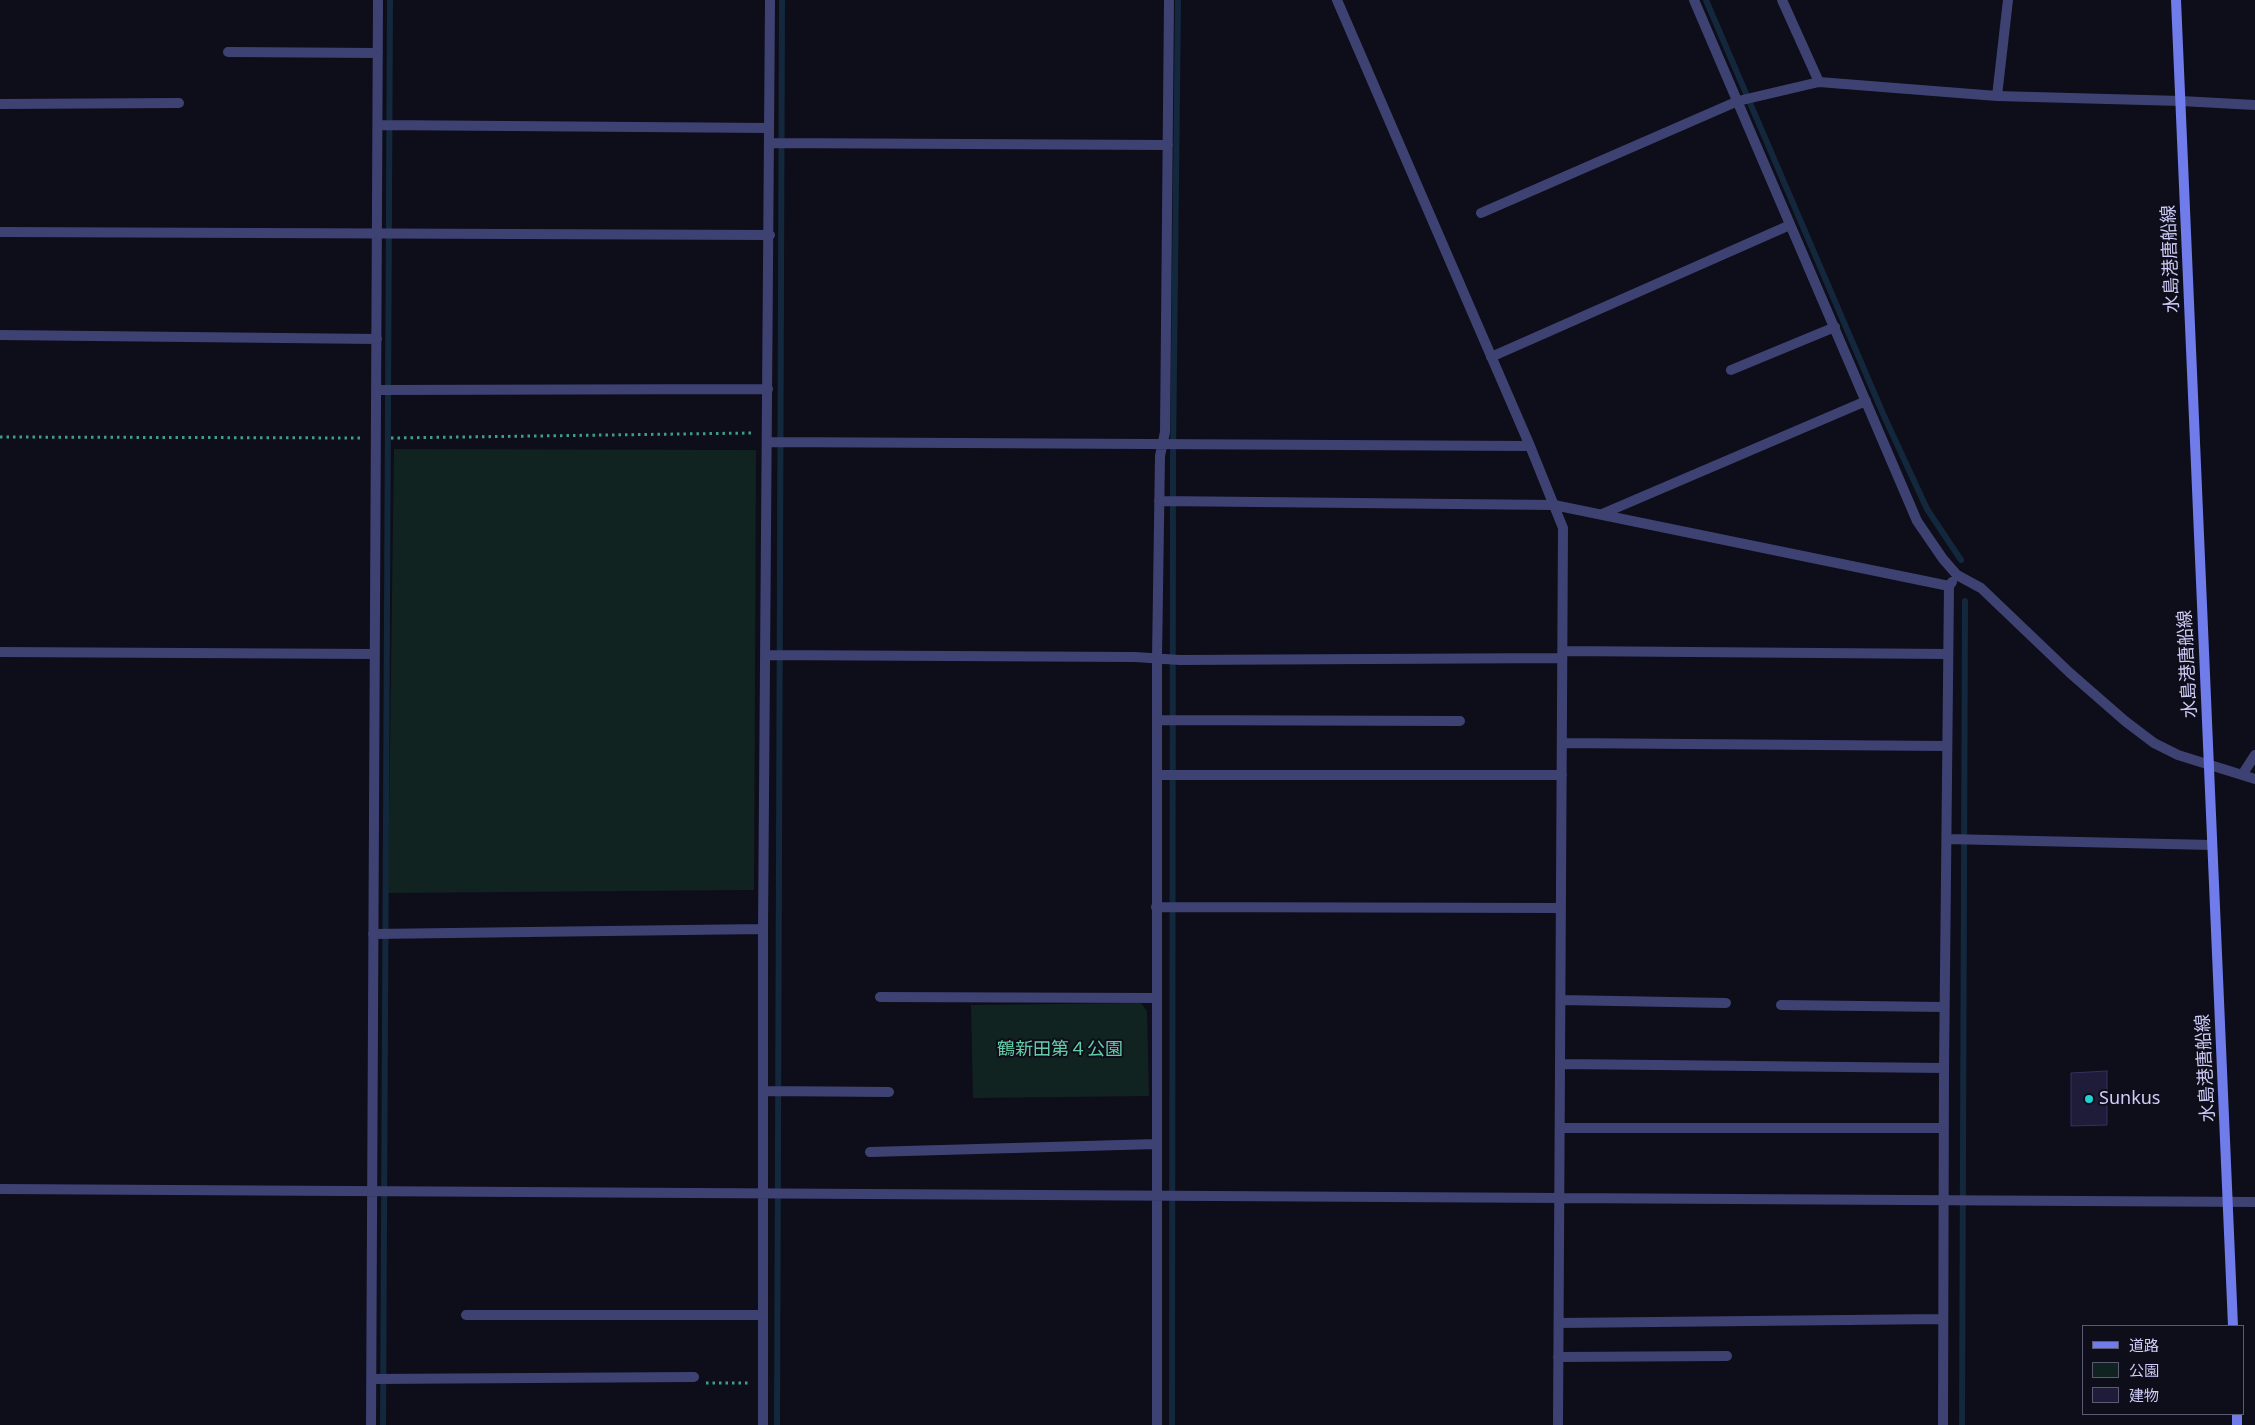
<!DOCTYPE html>
<html>
<head>
<meta charset="utf-8">
<style>
  body { margin:0 }
  #map { position:relative; width:2255px; height:1425px; overflow:hidden; background:#0e0d1a; font-family:"Noto Sans","Noto Sans JP",sans-serif }
  canvas { display:block }
  .legend { position:absolute; left:2082px; top:1325px; width:162px; height:90px; box-sizing:border-box; background:#0e0d1a; border:1px solid #5a5a73; margin:0; padding:6px 9px; list-style:none; font-size:15px; color:#cdcdf8 }
  .legend li { display:flex; align-items:center; gap:10px; height:25px }
  .legend b { width:25px; border:1px solid #5a5a73 }
</style>
</head>
<body>
<div id="map">
<canvas width="2255" height="1425"></canvas>
<ul class="legend">
<li><b style="height:6px;background:#717ceb"></b>道路</li>
<li><b style="height:14px;background:#112321"></b>公園</li>
<li><b style="height:14px;background:#1e1c39"></b>建物</li>
</ul>
</div>
<script>
const ctx = document.querySelector('canvas').getContext('2d');
ctx.lineJoin = 'round';
function fillPath(path, color) { ctx.fillStyle = color; ctx.fill(path, 'evenodd'); }
const toPath = rows => new Path2D(rows.map(r => 'M' + r).join(''));
function strokePath(path, color, width, dash) { ctx.strokeStyle = color; ctx.lineWidth = width; ctx.lineCap = dash ? 'butt' : 'round'; ctx.setLineDash(dash || []); ctx.stroke(path); }
function write(font, color, halo, rows, align = 'center') {
  ctx.font = font + ' "Noto Sans","Noto Sans JP",sans-serif'; ctx.lineWidth = 4; ctx.setLineDash([]); ctx.textBaseline = 'middle'; ctx.strokeStyle = halo; ctx.fillStyle = color; for (const [text, x, y, turn = 0] of rows) {
    ctx.save(); ctx.translate(x, y); ctx.rotate((+turn || 0) * Math.PI / 180); ctx.textAlign = isNaN(turn) ? turn : align; if (halo) ctx.strokeText(text, 0, 0); ctx.fillText(text, 0, 0); ctx.restore();
  }
}
fillPath(toPath([
  [394,449,756,450,754,890,388,893],
  [1141,1003,1147,1011,1149,1096,973,1098,971,1005]
]), '#112321');
strokePath(toPath([
  [1706,0,1884,416,1927,509,1961,560],
  [383,1425,390,0],
  [777,1425,782,0],
  [1172,1425,1173,456,1178,0],
  [1962,1425,1965,601]
]), '#13283d', 6);
const building = toPath([
  [2107,1071,2107,1125,2071,1126,2071,1073,2107,1071]
]);
fillPath(building, '#1e1c39');
strokePath(building, '#353162', 1);
strokePath(toPath([
  [0,437,362,438],
  [391,438,752,433],
  [706,1383,748,1383]
]), '#3c9e8d', 3, [2.5, 4]);
strokePath(toPath([
  [1337,0,1530,446,1563,528,1558,1425],
  [1694,0,1917,521,1943,559,1957,575,1981,588,2070,673,2125,721,2154,743,2178,755,2255,779],
  [1782,0,1819,82,1997,96,2181,101,2255,105],
  [228,52,378,53],
  [1997,96,2008,0],
  [0,104,179,103],
  [378,125,769,128],
  [770,143,1168,145],
  [1481,213,1738,101,1819,82],
  [0,232,770,235],
  [0,335,377,339],
  [1491,357,1790,225],
  [1731,370,1835,327],
  [376,390,768,389],
  [768,442,1530,446],
  [1159,501,1554,505,1949,586,1952,582],
  [1602,514,1866,401],
  [1563,651,1948,654],
  [0,652,375,654],
  [766,655,1135,657,1180,660,1562,658],
  [1157,720,1460,721],
  [1562,743,1947,746],
  [1157,775,1562,775],
  [2242,775,2255,755],
  [1947,839,2212,845],
  [1156,907,1561,908],
  [373,934,763,929],
  [880,997,1156,998],
  [1561,1000,1726,1003],
  [1781,1005,1944,1007],
  [1561,1064,1944,1068],
  [764,1091,889,1092],
  [1560,1128,1944,1128],
  [870,1152,1157,1144],
  [0,1189,2255,1202],
  [466,1315,763,1315],
  [1559,1323,1943,1319],
  [1558,1357,1727,1356],
  [372,1379,694,1377],
  [371,1425,378,0],
  [763,1425,763,929,770,0],
  [1157,1425,1157,658,1160,456,1165,432,1169,0],
  [1943,1425,1944,1068,1949,586]
]), '#3e4273', 10);
strokePath(toPath([
  [2176,0,2233,1326],
  [2237,1414,2237,1425]
]), '#717ceb', 10);
for (const [x, y, r, color] of [
  [2089,1099,5,"#1dd4d2"]
]) { const dot = new Path2D(); dot.arc(x, y, r, 0, 2 * Math.PI); ctx.fillStyle = color; ctx.fill(dot); strokePath(dot, '#0e0d1a', 2); }
write('18px', '#cdcdf8', '#0e0d1a', [
  ["水島港唐船線",2171,259,-92],
  ["水島港唐船線",2188,664,-93],
  ["水島港唐船線",2206,1068,-93]
]);
write('18px', '#64cda7', '#0e0d1a', [
  ["鶴新田第４公園",1060,1050]
]);
write('18px', '#cdcdf8', '#0e0d1a', [
  ["Sunkus",2099,1099]
], 'left');
</script>
</body>
</html>
